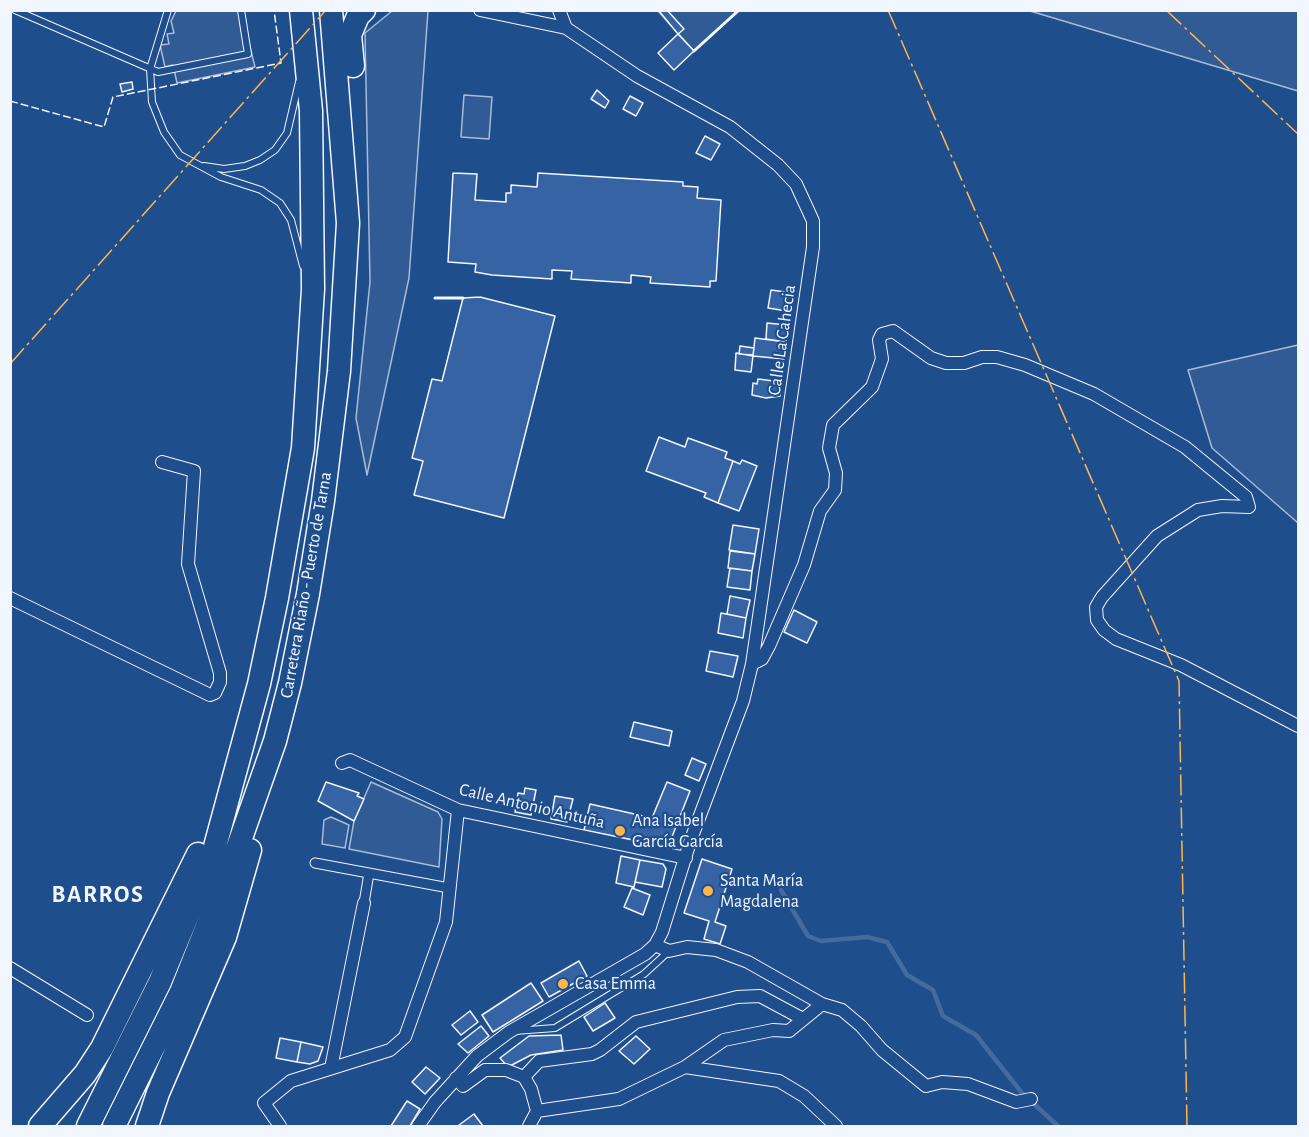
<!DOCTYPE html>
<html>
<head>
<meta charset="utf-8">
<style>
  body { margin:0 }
  #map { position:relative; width:1309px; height:1137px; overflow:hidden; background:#1f4e8c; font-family:"Alegreya Sans",sans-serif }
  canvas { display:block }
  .frame { position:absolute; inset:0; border:12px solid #f2f6ff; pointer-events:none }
</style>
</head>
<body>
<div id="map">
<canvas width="1309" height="1137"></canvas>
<div class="frame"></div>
</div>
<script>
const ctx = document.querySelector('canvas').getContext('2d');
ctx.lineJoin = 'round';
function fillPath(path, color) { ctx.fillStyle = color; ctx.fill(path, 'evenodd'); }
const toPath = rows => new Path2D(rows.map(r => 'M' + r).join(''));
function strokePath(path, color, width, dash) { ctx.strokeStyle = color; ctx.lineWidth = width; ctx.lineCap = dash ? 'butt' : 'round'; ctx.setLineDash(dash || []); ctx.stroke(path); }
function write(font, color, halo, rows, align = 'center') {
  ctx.font = font + ' "Alegreya Sans",sans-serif'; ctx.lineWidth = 4.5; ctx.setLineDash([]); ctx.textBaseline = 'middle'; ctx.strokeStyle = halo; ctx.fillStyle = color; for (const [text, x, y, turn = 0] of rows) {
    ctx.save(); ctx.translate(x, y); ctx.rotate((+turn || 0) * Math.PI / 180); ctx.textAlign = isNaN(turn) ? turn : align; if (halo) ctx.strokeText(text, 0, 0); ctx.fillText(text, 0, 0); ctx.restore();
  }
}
const built = toPath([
  [176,11,241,11,255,67,177,83,173,65,165,67,160,45,169,44,167,34,174,33,171,21,176,11],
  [392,11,428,11,409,278,367,475,356,418,370,282,365,33,392,11],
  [658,11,739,11,694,51,658,11],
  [1030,11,1298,11,1298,91,1030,11],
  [464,95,492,97,489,139,461,137,464,95],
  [1298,345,1298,523,1212,448,1188,370,1298,345],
  [371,782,438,812,442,819,439,867,349,849,354,821,371,782],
  [331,817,349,825,345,848,322,844,324,820,331,817]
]);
fillPath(built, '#305b95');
strokePath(built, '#a8bbd7', 1.5);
strokePath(toPath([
  [781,890,808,936,821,941,867,937,887,942,907,975,933,990,943,1016,976,1035,1022,1093,1058,1126]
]), '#446ba0', 4.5);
const building = toPath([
  [667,10,684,29,678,34,659,11,667,10],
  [678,34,694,51,674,70,658,53,678,34],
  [132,82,133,89,122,92,120,84,132,82],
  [597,90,609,101,605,108,591,99,597,90],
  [630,96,643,103,636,116,623,109,630,96],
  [705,136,720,144,711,160,696,153,705,136],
  [453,173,477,174,475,200,506,202,506,193,511,193,511,185,537,187,538,173,683,182,683,186,698,187,697,198,721,200,716,281,710,281,710,287,650,283,651,277,631,275,631,283,571,279,572,271,552,270,552,279,492,275,475,272,476,264,448,262,453,173],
  [771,290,793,293,790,308,787,311,768,308,771,290],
  [480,297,555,316,504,518,414,495,423,461,412,458,432,379,442,381,463,298,480,297],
  [767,323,787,325,786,342,766,339,767,323],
  [755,338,786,342,784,359,753,356,755,338],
  [740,346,754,348,753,355,739,354,740,346],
  [736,353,753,356,751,372,735,370,736,353],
  [758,379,782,382,780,396,766,398,752,395,753,383,757,384,758,379],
  [659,437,685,447,688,438,727,452,725,458,733,461,718,503,704,497,706,493,646,471,659,437],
  [742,460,757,466,739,511,718,503,733,461,740,464,742,460],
  [733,525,759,529,755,554,729,550,733,525],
  [730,551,755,554,752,571,728,568,730,551],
  [730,568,752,571,750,590,727,587,730,568],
  [730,596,750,600,746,618,727,614,730,596],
  [794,610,817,622,807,643,784,632,794,610],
  [721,613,746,618,743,638,718,633,721,613],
  [710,651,738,656,733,677,706,671,710,651],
  [634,722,672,731,669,746,630,737,634,722],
  [692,758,706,764,699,781,685,775,692,758],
  [326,782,359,793,357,796,364,799,354,821,318,801,326,782],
  [667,782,690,791,668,847,584,830,590,804,652,818,667,782],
  [525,788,536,790,531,815,515,812,518,793,524,794,525,788],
  [555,796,573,799,567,822,551,819,555,796],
  [621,856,640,860,634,887,616,883,621,856],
  [702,859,732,869,715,922,726,926,720,944,704,939,709,921,684,913,702,859],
  [640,860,663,864,666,869,662,887,635,882,640,860],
  [632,888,650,895,643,915,624,907,632,888],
  [579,961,587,976,549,997,541,983,579,961],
  [531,983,543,1001,493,1032,482,1015,531,983],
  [605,1003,615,1018,593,1031,584,1017,605,1003],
  [470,1011,478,1022,461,1035,452,1025,470,1011],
  [481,1026,489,1036,468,1053,458,1044,481,1026],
  [561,1035,563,1050,531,1055,508,1067,500,1058,529,1036,561,1035],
  [636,1036,650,1049,634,1064,619,1051,636,1036],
  [280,1038,301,1042,297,1062,276,1058,280,1038],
  [301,1042,323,1047,318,1061,310,1064,297,1062,301,1042],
  [426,1067,440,1078,425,1094,412,1082,426,1067],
  [407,1101,420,1109,410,1126,391,1126,407,1101],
  [474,1114,483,1126,461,1126,459,1125,474,1114]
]);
fillPath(building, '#3563a3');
strokePath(building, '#f2f6ff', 1.5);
const service = toPath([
  [15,10,158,72,248,54,241,10],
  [168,10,150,69,152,102,164,132,180,155,221,177,261,190,280,203,291,220,303,266],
  [204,166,224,169,245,166,260,160,275,150,287,133,299,82],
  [515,1031,555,1028,644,974,669,951]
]);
const pedestrian = toPath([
  [315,863,449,888],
  [364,903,369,873]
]);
const minor = toPath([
  [559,10,566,28],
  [10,598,210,695,215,693,220,682,220,673,188,564,194,471,162,462],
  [752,664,762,659,769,646,804,565,820,511,835,490,836,473,829,448,833,425,872,387,882,359,879,340,882,334,893,331,931,358,946,363,964,363,982,357,997,357,1025,365,1094,394,1185,447,1246,497,1249,507,1222,506,1198,510,1157,536,1102,597,1096,607,1097,620,1104,630,1116,639,1181,665,1298,726],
  [342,763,350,760,458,810,686,858],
  [655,945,669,951,687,947,716,950,748,962,822,1004,842,1010,861,1026,882,1050,926,1086,942,1082,968,1084,1016,1102,1031,1099],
  [10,968,87,1015],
  [685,1067,779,1081,804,1096,836,1126],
  [331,1068,364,903],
  [524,1077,539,1061,592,1054,600,1050,636,1022,737,997,760,996,803,1019],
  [456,1078,463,1086,485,1070,506,1070,524,1077,531,1089,537,1111,529,1126],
  [537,1111,619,1099,685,1067,724,1040,773,1030,789,1031,822,1004],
  [280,1126,264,1103,291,1081,390,1050,405,1037,446,922,458,810],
  [418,1126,435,1102,477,1056,509,1032,645,954,655,945,662,932,690,842,743,701,752,664,813,247,813,221,796,184,778,165,730,127,637,76,566,28,480,10]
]);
const motorway = toPath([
  [353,66,350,35,358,16,364,10],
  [40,1126,85,1074,102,1048,198,854],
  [88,1126,160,982,213,854,259,684,277,598,303,448,313,289,311,111,301,10],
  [114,1126,181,992,234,858,275,741,290,683,308,594,323,501,339,371,348,223,331,10],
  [147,1126,158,1093,225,937,250,850]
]);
strokePath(service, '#f2f6ff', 8);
strokePath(pedestrian, '#f2f6ff', 11);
strokePath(minor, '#f2f6ff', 14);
strokePath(motorway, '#f2f6ff', 25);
strokePath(service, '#1f4e8c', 6);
strokePath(pedestrian, '#1f4e8c', 9);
strokePath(minor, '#1f4e8c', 12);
strokePath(motorway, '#1f4e8c', 22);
strokePath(toPath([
  [10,101,104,127,113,97,281,63,274,10]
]), '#f2f6ff', 1.5, [8, 3]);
strokePath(toPath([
  [694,51,739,10],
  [435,298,463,298]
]), '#f2f6ff', 3);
strokePath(toPath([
  [888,10,1179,681,1187,1126],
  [1166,10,1298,134],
  [10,364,326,10]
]), '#ffb74d', 1.5, [21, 4.5, 3, 4.5]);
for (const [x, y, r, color] of [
  [620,831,6,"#ffb74d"],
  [708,891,6,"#ffb74d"],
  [563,984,6,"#ffb74d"]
]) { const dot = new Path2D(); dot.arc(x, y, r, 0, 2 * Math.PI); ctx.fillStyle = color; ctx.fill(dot); strokePath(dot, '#1f4e8c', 2); }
write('18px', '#f2f6ff', '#1f4e8c', [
  ["Calle La Cahecia",782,340,-82],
  ["Carretera Riaño - Puerto de Tarna",306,585,-80],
  ["Calle Antonio Antuña",532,806,13]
]);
write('18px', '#f2f6ff', '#1f4e8c', [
  ["Ana Isabel",632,821],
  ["García García",632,842],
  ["Santa María",720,881],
  ["Magdalena",720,902],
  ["Casa Emma",575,984]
], 'left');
ctx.letterSpacing = '1.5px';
write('bold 24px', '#f2f6ff', '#1f4e8c', [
  ["BARROS",98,895]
]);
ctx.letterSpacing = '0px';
</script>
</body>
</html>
